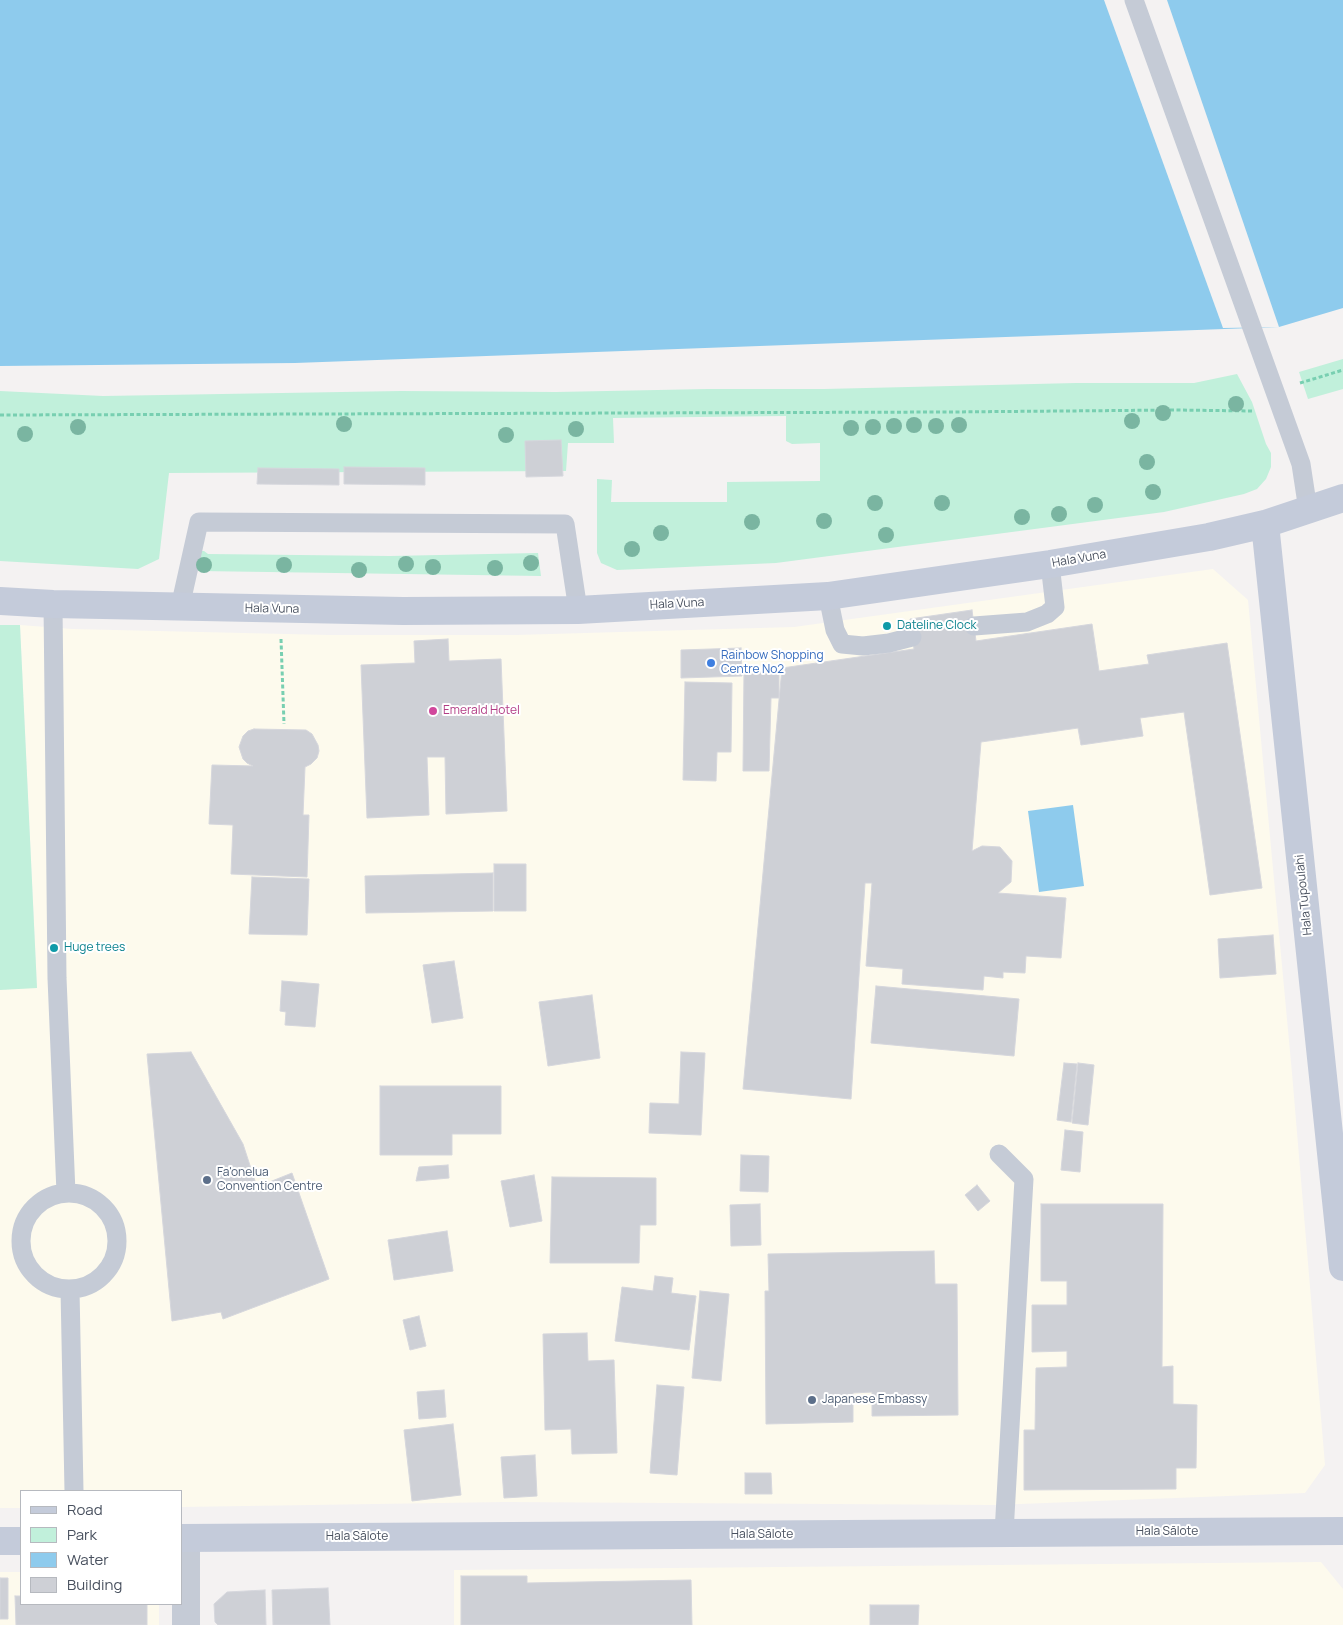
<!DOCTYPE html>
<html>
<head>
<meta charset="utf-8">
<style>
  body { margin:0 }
  #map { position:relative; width:1343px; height:1625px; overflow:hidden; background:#f4f2f2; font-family:Manrope,sans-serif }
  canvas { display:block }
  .legend { position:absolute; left:20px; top:1490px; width:162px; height:115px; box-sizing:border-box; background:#fff; border:1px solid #b6b9bf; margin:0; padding:6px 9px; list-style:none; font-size:15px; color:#49515f }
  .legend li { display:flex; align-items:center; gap:10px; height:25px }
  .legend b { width:25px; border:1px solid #b6b9bf }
</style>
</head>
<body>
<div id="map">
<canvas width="1343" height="1625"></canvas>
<ul class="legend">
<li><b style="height:6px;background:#c4cbda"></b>Road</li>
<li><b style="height:14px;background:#c1f0db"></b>Park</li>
<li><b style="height:14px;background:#8ecbed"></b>Water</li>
<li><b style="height:14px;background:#ced0d6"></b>Building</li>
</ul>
</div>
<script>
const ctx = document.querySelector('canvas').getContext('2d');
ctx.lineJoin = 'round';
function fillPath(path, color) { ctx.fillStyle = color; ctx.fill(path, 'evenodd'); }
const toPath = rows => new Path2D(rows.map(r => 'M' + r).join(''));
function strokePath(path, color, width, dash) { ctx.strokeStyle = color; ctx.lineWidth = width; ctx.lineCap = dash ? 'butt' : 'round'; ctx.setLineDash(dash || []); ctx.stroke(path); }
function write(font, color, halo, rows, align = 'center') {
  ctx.font = font + ' Manrope,sans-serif'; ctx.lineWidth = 4; ctx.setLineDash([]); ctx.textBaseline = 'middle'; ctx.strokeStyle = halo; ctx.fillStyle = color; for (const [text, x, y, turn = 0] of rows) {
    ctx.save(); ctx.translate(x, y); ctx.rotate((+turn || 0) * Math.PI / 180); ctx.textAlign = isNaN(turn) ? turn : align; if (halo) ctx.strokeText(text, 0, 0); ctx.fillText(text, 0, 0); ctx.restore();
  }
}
fillPath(toPath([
  [1213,569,1248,600,1292,1073,1325,1465,1305,1493,994,1505,505,1502,181,1507,181,1491,21,1491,21,1508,0,1508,0,990,37,987,20,625,72,629,329,635,516,635,794,627],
  [1321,1562,1343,1589,1343,1625,454,1625,454,1570],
  [0,1572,21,1572,21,1604,159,1604,159,1625,0,1625]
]), '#fdfaed');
fillPath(toPath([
  [1343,359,1343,389,1308,399,1299,372],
  [1237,374,1252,402,1266,444,1271,453,1271,467,1266,479,1257,489,1244,494,1164,512,776,563,617,570,601,563,597,553,597,479,612,480,611,502,727,502,727,482,820,481,820,443,792,444,786,441,786,416,613,418,614,443,568,443,566,471,169,473,159,559,138,569,0,561,0,391,103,396,401,391,556,392,708,389,824,389,1076,383,1194,383],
  [198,551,204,551,208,554,390,556,538,553,541,576,199,571,194,562],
  [0,625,20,625,37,988,0,990]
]), '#c1f0db');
fillPath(toPath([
  [0,0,1343,0,1343,308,1279,327,295,363,0,366],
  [1073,805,1084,886,1039,892,1028,811]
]), '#8ecbed');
fillPath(toPath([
  [1104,0,1167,0,1279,327,1223,328]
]), '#f4f2f2');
const building = toPath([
  [561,440,563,476,526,477,525,441,561,440],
  [344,467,425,468,425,485,344,484,344,467],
  [258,468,339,469,339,485,257,484,258,468],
  [972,610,976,641,1092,624,1099,671,1149,664,1147,655,1227,643,1262,888,1210,895,1184,712,1140,718,1143,736,1081,745,1078,728,981,742,972,851,982,846,1000,847,1012,861,1011,882,998,893,1066,898,1061,958,1026,956,1025,973,1003,972,1003,978,984,976,983,990,902,984,903,969,866,966,872,883,865,883,851,1099,743,1089,782,668,914,649,910,619,972,610],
  [448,639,449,661,501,659,507,811,446,814,445,757,427,757,429,815,367,818,361,665,415,663,414,641,448,639],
  [741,648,742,676,681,678,681,650,741,648],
  [744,671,779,672,779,698,771,698,769,771,743,771,744,671],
  [685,682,732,683,731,752,717,752,716,781,683,780,685,682],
  [254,729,306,730,312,734,318,745,319,751,317,758,311,764,305,767,303,815,309,815,307,877,231,874,233,825,209,824,212,765,253,766,247,763,243,759,239,747,243,736,248,731,254,729],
  [494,864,526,864,526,911,494,911,494,864],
  [493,873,493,911,366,913,365,876,493,873],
  [252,877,309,879,307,935,249,934,252,877],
  [1273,935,1276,974,1220,978,1218,939,1273,935],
  [454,961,463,1018,432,1023,423,965,454,961],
  [282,981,319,984,315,1027,285,1025,286,1012,280,1011,282,981],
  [876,986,1019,999,1014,1056,871,1043,876,986],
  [592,995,600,1058,548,1066,539,1002,592,995],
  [191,1052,243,1144,257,1187,292,1173,329,1279,223,1319,221,1312,172,1321,147,1054,191,1052],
  [681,1052,705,1053,701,1135,649,1133,650,1103,679,1104,681,1052],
  [1064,1063,1077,1064,1071,1122,1057,1120,1064,1063],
  [1078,1063,1094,1065,1088,1125,1072,1123,1078,1063],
  [380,1086,501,1086,501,1134,452,1134,452,1155,380,1155,380,1086],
  [1065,1130,1083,1132,1080,1172,1061,1170,1065,1130],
  [741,1155,769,1156,768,1192,740,1191,741,1155],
  [448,1165,449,1178,416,1181,419,1167,448,1165],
  [534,1175,542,1221,510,1227,501,1181,534,1175],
  [552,1177,656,1178,656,1225,640,1225,639,1263,550,1263,552,1177],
  [977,1185,990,1201,978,1211,965,1195,977,1185],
  [760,1204,761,1245,731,1246,730,1205,760,1204],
  [1041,1204,1163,1204,1162,1367,1173,1366,1173,1404,1197,1405,1196,1468,1176,1468,1176,1489,1024,1490,1024,1430,1035,1430,1036,1368,1067,1367,1067,1351,1032,1352,1032,1305,1067,1305,1067,1281,1041,1281,1041,1204],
  [447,1231,453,1271,394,1280,388,1240,447,1231],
  [934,1251,935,1284,957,1284,958,1415,872,1416,872,1392,853,1393,853,1422,766,1424,765,1291,769,1291,768,1254,934,1251],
  [655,1276,673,1278,671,1293,696,1296,689,1350,615,1341,622,1287,653,1291,655,1276],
  [700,1291,729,1294,721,1381,692,1378,700,1291],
  [419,1316,426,1346,410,1350,403,1320,419,1316],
  [587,1333,588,1361,614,1360,617,1453,572,1454,571,1429,545,1430,543,1334,587,1333],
  [657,1385,684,1387,677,1475,650,1473,657,1385],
  [444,1390,446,1417,419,1419,417,1392,444,1390],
  [453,1424,461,1495,412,1501,404,1430,453,1424],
  [535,1455,537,1496,504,1498,501,1457,535,1455],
  [745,1473,771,1473,772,1494,745,1494,745,1473],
  [461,1576,527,1576,527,1583,691,1580,692,1625,461,1625,461,1576],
  [0,1578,8,1578,8,1619,0,1619,0,1578],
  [328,1588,330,1625,273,1625,272,1590,328,1588],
  [265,1590,266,1625,218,1625,215,1622,214,1604,227,1592,265,1590],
  [15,1596,21,1596,21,1604,147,1604,147,1625,16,1625,15,1596],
  [870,1605,919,1605,918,1625,870,1625,870,1605]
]);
fillPath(building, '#ced0d6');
strokePath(building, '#d6d7dd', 1);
strokePath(toPath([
  [1300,383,1343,370],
  [0,415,949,412,1177,410,1254,411],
  [281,639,284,724]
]), '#78cfb1', 3, [4, 2.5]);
strokePath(toPath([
  [1134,0,1301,464,1308,510],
  [828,596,835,630,842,644,863,646,889,643,912,637],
  [53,604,57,978,66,1193],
  [180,607,199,522,565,524,578,610],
  [974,626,1027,622,1047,614,1055,607,1050,564],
  [999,1154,1024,1179,1004,1533],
  '21 1241a48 48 0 1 1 96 0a48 48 0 1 1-96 0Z',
  [70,1289,74,1491]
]), '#c5cbd6', 19);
strokePath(toPath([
  [186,1625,186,1538]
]), '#c5cbd6', 28);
strokePath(toPath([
  [1265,524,1343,1267],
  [0,601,53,604,403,611,578,610,828,596,1050,564,1209,537,1265,524,1343,498],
  [181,1538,1343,1531],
  [0,1541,21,1541]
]), '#c4cbda', 28);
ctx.fillStyle = '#7ab5a1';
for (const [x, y] of [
  [1236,404],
  [1163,413],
  [1132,421],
  [344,424],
  [914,425],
  [959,425],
  [894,426],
  [936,426],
  [78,427],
  [873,427],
  [851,428],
  [576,429],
  [25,434],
  [506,435],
  [1147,462],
  [1153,492],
  [875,503],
  [942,503],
  [1095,505],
  [1059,514],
  [1022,517],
  [824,521],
  [752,522],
  [661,533],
  [886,535],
  [632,549],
  [531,563],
  [406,564],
  [204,565],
  [284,565],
  [433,567],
  [495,568],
  [359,570]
]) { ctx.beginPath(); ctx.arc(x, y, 8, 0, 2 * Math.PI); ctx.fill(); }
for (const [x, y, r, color] of [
  [887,626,5,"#0f9aa8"],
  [711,663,5,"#3f7fe0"],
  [433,711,5,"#d1479c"],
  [54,948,5,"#0f9aa8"],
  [207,1180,5,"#5c6f8a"],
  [812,1400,5,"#5c6f8a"]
]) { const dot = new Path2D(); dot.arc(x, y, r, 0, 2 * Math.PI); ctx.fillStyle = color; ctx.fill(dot); strokePath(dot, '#fff', 2); }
write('12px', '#49515f', '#fff', [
  ["Hala Vuna",1079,559,-10],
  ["Hala Vuna",677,604,-3],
  ["Hala Vuna",272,609,1],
  ["Hala Tupoulahi",1304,895,-96],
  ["Hala Sālote",1167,1532],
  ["Hala Sālote",762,1535],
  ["Hala Sālote",357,1537]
]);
write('12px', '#0d838f', '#fff', [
  ["Dateline Clock",897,626],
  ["Huge trees",64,948]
], 'left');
write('12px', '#366cbe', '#fff', [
  ["Rainbow Shopping",721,656],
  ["Centre No2",721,670]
], 'left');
write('12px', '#b23c85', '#fff', [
  ["Emerald Hotel",443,711]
], 'left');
write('12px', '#4e5e75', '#fff', [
  ["Fa'onelua",217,1173],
  ["Convention Centre",217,1187],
  ["Japanese Embassy",822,1400]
], 'left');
</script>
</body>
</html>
